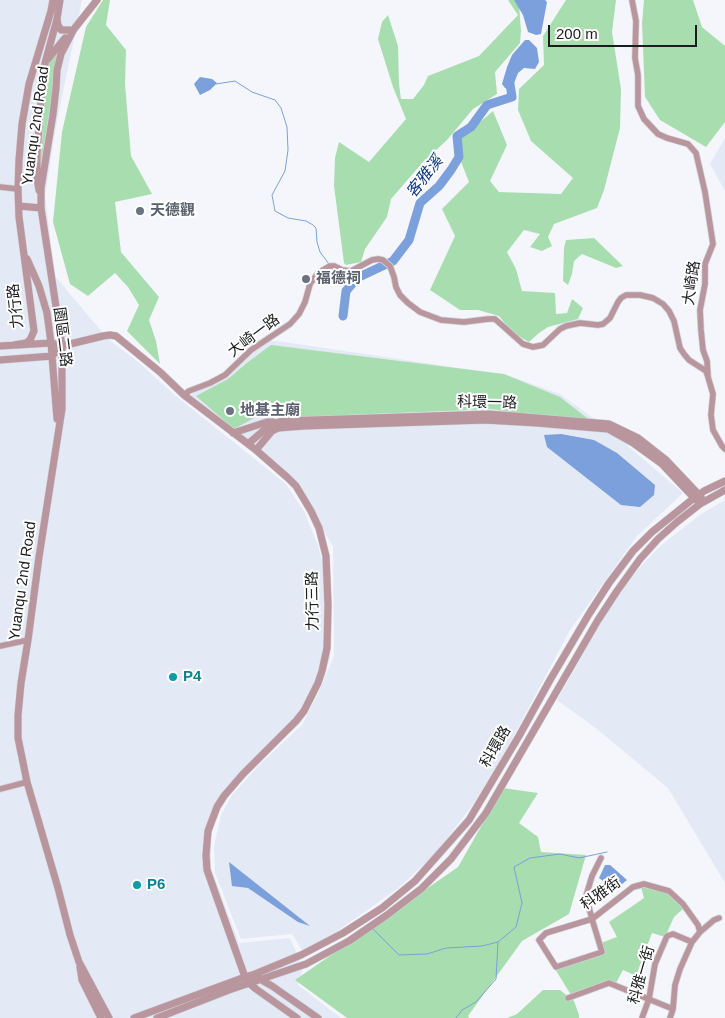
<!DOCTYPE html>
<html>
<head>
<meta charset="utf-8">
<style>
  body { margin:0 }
  #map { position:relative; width:725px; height:1018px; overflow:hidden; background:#f4f6fc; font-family:Helvetica,sans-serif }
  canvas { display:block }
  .scale { position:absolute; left:548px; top:25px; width:149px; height:22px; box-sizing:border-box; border:2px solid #1b1c1e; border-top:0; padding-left:6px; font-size:15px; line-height:18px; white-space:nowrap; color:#1b1c1e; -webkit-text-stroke:4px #fff; paint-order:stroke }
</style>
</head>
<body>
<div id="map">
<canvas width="725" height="1018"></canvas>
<div class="scale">200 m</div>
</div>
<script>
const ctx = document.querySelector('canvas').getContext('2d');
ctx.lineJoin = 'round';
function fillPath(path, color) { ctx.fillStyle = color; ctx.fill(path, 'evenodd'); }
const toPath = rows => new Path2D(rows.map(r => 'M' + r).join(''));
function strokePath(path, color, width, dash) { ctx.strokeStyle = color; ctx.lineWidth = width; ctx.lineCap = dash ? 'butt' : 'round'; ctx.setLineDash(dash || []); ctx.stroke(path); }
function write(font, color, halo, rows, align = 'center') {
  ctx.font = font + ' Helvetica,"Noto Sans TC",sans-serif'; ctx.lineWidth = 4; ctx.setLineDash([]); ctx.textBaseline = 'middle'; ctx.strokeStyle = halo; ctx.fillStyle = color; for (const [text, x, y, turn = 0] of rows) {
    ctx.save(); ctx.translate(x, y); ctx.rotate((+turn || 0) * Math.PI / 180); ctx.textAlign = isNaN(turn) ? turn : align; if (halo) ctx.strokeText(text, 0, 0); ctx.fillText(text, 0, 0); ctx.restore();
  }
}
fillPath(toPath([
  [0,0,82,0,56,126,45,196,55,276,107,338,137,361,176,396,286,484,305,513,318,546,329,585,332,610,330,659,317,692,301,723,285,737,229,793,217,814,211,838,211,868,239,943,290,938,303,968,298,985,341,1018,0,1018],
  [725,138,725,191,710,164],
  [270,341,277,341,507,375,560,394,608,429,683,493,637,536,570,630,511,741,475,802,434,855,397,889,336,932,302,950,292,934,241,939,215,873,214,846,221,815,232,795,261,763,302,725,318,694,334,656,333,546,282,467,191,395,230,374,247,357],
  [725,500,725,883,668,788,593,726,557,700,606,614,631,577,659,547,701,514]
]), '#e4e9f6');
fillPath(toPath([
  [103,0,110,0,106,25,126,50,125,84,131,156,152,194,115,202,121,252,159,297,149,320,156,341,160,364,127,331,139,305,128,287,115,273,88,296,70,284,53,222,62,132,86,27],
  [508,0,517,0,519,5,521,31,520,43,495,72,497,94,473,109,447,140,423,162,391,199,387,217,365,249,361,262,346,265,344,263,334,186,335,158,339,142,369,162,406,119,393,87,378,39,382,22,388,15,398,46,399,84,401,99,413,99,424,85,428,76,479,56,518,15],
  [566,0,616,0,612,32,621,89,620,128,604,190,597,208,554,224,548,237,552,246,542,251,530,247,540,234,524,230,507,252,516,269,522,291,555,293,556,314,567,313,572,299,583,308,578,319,548,327,539,333,529,342,513,333,499,316,478,310,460,310,430,290,455,236,442,209,469,182,454,144,493,111,507,145,490,181,499,192,561,194,573,178,531,141,518,110,519,89,544,65,543,36],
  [644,0,693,0,702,27,725,46,725,122,706,147,660,120,645,97,642,23],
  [59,49,40,171,47,64],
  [594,238,623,266,616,268,582,254,574,261,572,274,568,285,563,281,564,248,566,240],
  [271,345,504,374,560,397,592,422,536,416,492,409,298,417,256,417,234,429,196,396,228,379,248,362],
  [503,788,538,793,519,823,538,837,541,852,586,855,569,914,522,941,468,1016,469,1018,347,1018,295,980,458,867],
  [641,887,667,892,684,908,674,917,665,937,652,933,636,976,623,970,616,983,609,980,571,995,555,969,605,953,601,943,617,937,609,922,644,898],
  [543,990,560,990,574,1001,579,1015,579,1018,507,1018,517,1014]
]), '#a8deaf');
fillPath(toPath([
  [514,0,545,0,547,2,541,34,536,35,528,32,523,15],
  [525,40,529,40,537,48,539,62,535,69,524,68,518,73,511,91,505,88,502,84,507,67,512,55],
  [200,77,212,79,217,83,210,90,200,95,194,84],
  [561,434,594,440,617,453,655,485,654,495,640,507,621,505,547,447,544,435],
  [229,862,310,926,298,922,248,888,232,886],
  [605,865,610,865,627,880,615,890,599,878]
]), '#7ba0dc');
strokePath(toPath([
  [216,84,235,81,252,92,275,100,281,108,287,127,288,150,285,171,272,195,275,211,288,218,306,221,313,225,316,228,317,242,320,252,329,264],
  [333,269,336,274,357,278],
  [373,929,399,955,427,954,446,948,482,946,498,942,516,927,522,903,514,867,530,858,560,854,579,858,607,852],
  [456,1018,462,1010,476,1002,496,979,498,942]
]), '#7ba0dc', 1);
strokePath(toPath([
  [343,316,346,291,357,278,393,261,409,240,420,203,439,186,451,170,459,157,457,136,471,127,487,105,512,97,510,84]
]), '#7ba0dc', 9);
const minor = toPath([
  [632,0,636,21,635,58,638,75,638,106,644,119,658,134,667,138,688,144,696,153,705,192,713,244,705,264,705,284,700,310,701,330,703,350,707,361,708,377,713,394,711,415,713,430,722,446,725,449],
  [0,187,18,189],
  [184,395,189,391,210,383,225,375,251,350,290,324,299,314,305,302,310,284,318,273,330,266,334,266,342,270,351,271,372,260,378,259,383,260,390,266,394,277,396,287,400,295,408,303,420,312,441,320,464,322,488,319,495,319,523,344,533,347,543,345,560,329,566,326,580,323,598,325,603,324,610,318,618,302,621,298,626,295,640,295,653,298,663,304,669,311,674,321,680,348,684,354,689,360,706,371,708,377],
  [0,646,28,640],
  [0,789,27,782],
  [601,858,592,876,586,896,592,919,602,952,556,967,539,940,546,933,592,919,633,887,644,884,669,891,683,904,698,925,700,932,692,942,680,969,675,985,673,1009,670,1018],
  [700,932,714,920,719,918],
  [568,998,609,983,673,1009],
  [642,1018,649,999,655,964,667,936,673,934,692,942]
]);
const tertiary = toPath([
  [97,0,74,29,61,54,57,70,56,88,53,114,41,188,41,208,62,346,62,409,39,557,28,640,21,683,18,715,18,738,27,782,58,888,70,935,79,962,109,1018],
  [57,19,58,25,61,30,70,30],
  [48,59,65,38],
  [39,190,37,179,37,154,42,87,45,63,57,19,60,0],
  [19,206,41,208],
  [27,259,39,286,47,313,51,343,57,419],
  [14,345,26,343,30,340,34,331,19,217,18,189,19,160,22,124,29,84,51,11,53,0],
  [0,346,51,343,55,344],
  [0,360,52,356,62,346,103,336,110,335,116,336,160,372,184,395,256,450,288,478,296,486,311,511,319,528,326,556,328,605,327,648,322,671,318,683,304,711,296,721,243,774,224,796,217,807,208,831,206,855,207,870,245,977,249,983,256,989,297,1018],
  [233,433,267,422,273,422],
  [248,444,270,425,282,421,489,414,609,424,638,438,666,460,701,497],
  [256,450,272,431,278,428,304,426,485,420,537,423,608,429,633,443,662,464,696,500],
  [80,967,82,980,101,1018],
  [245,977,255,974,301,955,343,933,382,908,415,881,469,820,519,736,550,680,589,614,609,583,633,551,652,532,694,498,704,491,725,481],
  [134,1018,245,977,258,978,272,986,318,1018],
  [157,1018,229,990,306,964,349,941,387,915,421,889,451,859,486,813,598,620,617,591,640,559,658,539,677,522,700,504,725,490]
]);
strokePath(minor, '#d1d3d8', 7);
strokePath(tertiary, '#d1d3d8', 8);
strokePath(minor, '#b9959e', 5.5);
strokePath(tertiary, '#b9959e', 7);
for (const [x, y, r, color] of [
  [140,211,5,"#6b7280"],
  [306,279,5,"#6b7280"],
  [230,411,5,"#6b7280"],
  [173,677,5,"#0f9aa8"],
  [137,885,5,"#0f9aa8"]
]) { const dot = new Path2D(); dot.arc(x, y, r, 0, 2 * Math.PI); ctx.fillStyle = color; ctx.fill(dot); strokePath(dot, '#fff', 2); }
write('15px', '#1b1c1e', '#fff', [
  ["Yuanqu 2nd Road",36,126,-82],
  ["大崎路",692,283,-82],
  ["力行路",16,306,-96],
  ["大崎一路",254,336,-37],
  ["園區二路",62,337,83],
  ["科環一路",487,403,1],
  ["Yuanqu 2nd Road",23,581,-82],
  ["力行三路",313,601,-91],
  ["科環路",496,747,-60],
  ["科雅街",601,894,-35],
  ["科雅一街",642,975,-74]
]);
write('bold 15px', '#5b616d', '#fff', [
  ["天德觀",150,211],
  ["福德祠",316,279],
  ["地基主廟",240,411]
], 'left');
write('bold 15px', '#0d838f', '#fff', [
  ["P4",183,677],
  ["P6",147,885]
], 'left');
write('italic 16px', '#0e3a80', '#fff', [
  ["客雅溪",425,177,-52]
]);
</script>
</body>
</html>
